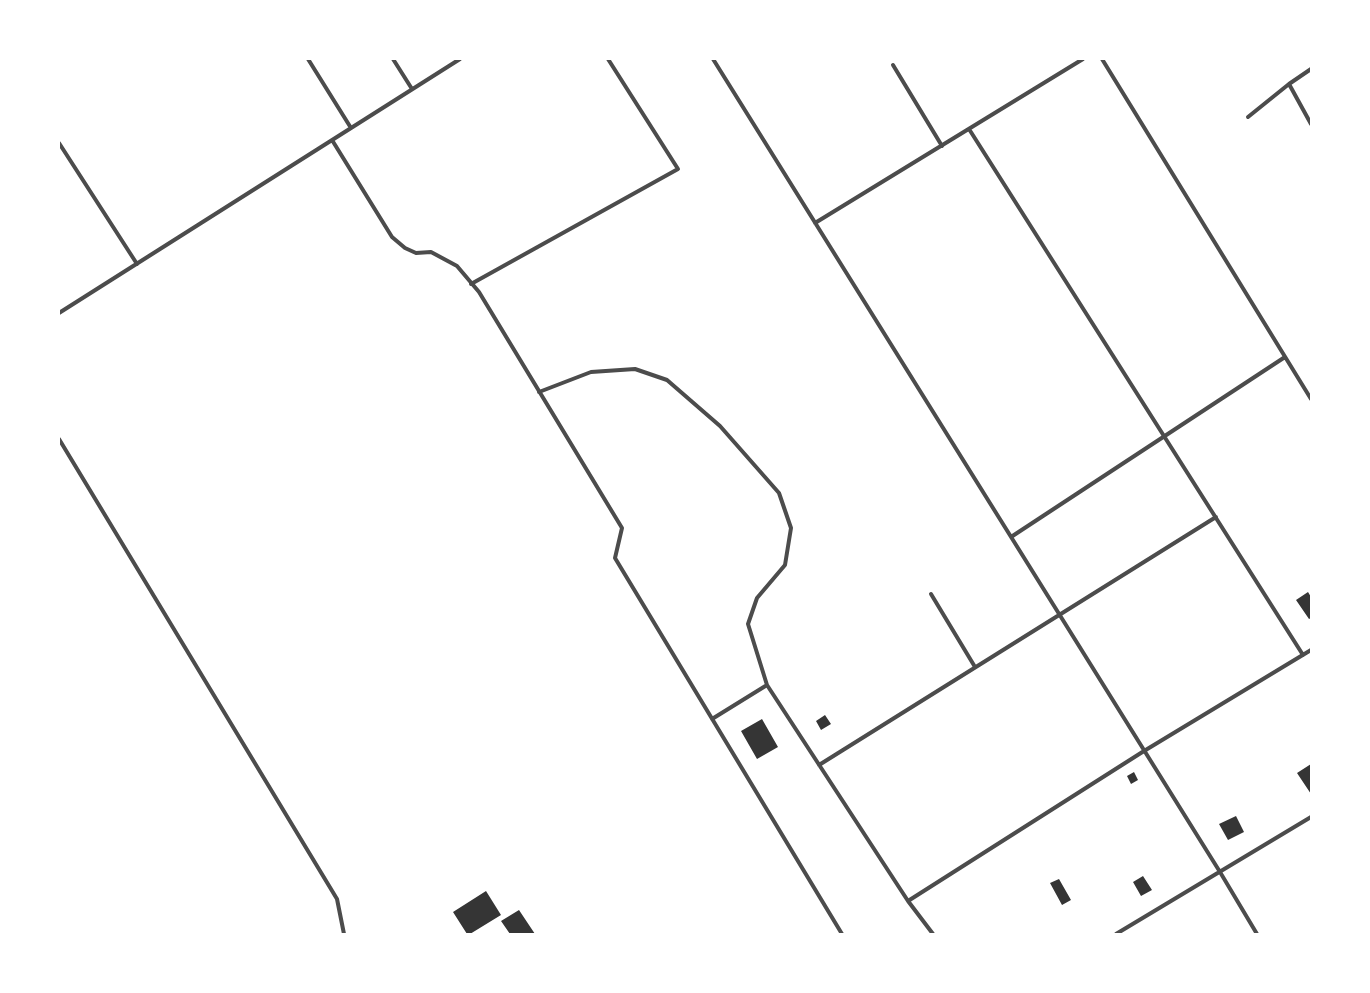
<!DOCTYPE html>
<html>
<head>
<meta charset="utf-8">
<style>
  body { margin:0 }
  #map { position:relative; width:1370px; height:993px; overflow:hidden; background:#fff; font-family:"Work Sans",sans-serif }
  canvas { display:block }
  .frame { position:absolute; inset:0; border:60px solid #fff; pointer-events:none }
</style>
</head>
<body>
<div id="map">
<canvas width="1370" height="993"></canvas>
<div class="frame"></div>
</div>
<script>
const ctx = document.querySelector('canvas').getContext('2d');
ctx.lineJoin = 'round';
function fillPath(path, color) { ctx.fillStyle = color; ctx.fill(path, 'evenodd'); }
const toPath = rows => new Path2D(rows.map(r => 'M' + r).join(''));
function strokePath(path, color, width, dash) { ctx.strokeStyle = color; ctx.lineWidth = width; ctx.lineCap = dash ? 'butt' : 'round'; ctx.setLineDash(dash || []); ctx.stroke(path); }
fillPath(toPath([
  [1308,592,1311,597,1311,618,1309,619,1296,600],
  [825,715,831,724,821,730,816,721],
  [762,719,778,747,757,759,741,731],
  [1311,764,1311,794,1297,773],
  [1134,772,1138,780,1131,784,1127,776],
  [1236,816,1244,832,1228,840,1219,824],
  [1143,876,1152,890,1141,896,1133,882],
  [1059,879,1071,900,1062,905,1050,883],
  [486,891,501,915,470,934,467,934,453,912],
  [519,910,535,934,510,934,501,921]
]), '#353535');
strokePath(toPath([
  [308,59,351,128],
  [393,59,412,89],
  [713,59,1220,872,1257,934],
  [1102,59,1311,399],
  [893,65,942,146],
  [1289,84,1311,124],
  [1248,117,1289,84,1311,69],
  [969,129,1303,655],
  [332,140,392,237,405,248,416,253,431,252,457,266,479,292,622,528,615,558,842,934],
  [59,143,137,264],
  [815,223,1083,59],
  [471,284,678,169,608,59],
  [59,313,460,59],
  [539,392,591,372,635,369,667,380,720,426,779,493,791,528,785,565,757,598,748,624,767,685,908,901,933,934],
  [59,439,337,899,344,934],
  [1011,537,1285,357],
  [931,594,975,667],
  [712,719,767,685],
  [819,765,1216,517],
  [908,901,1144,751,1311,650],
  [1116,934,1311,817]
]), '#4c4c4c', 4);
</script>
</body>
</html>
